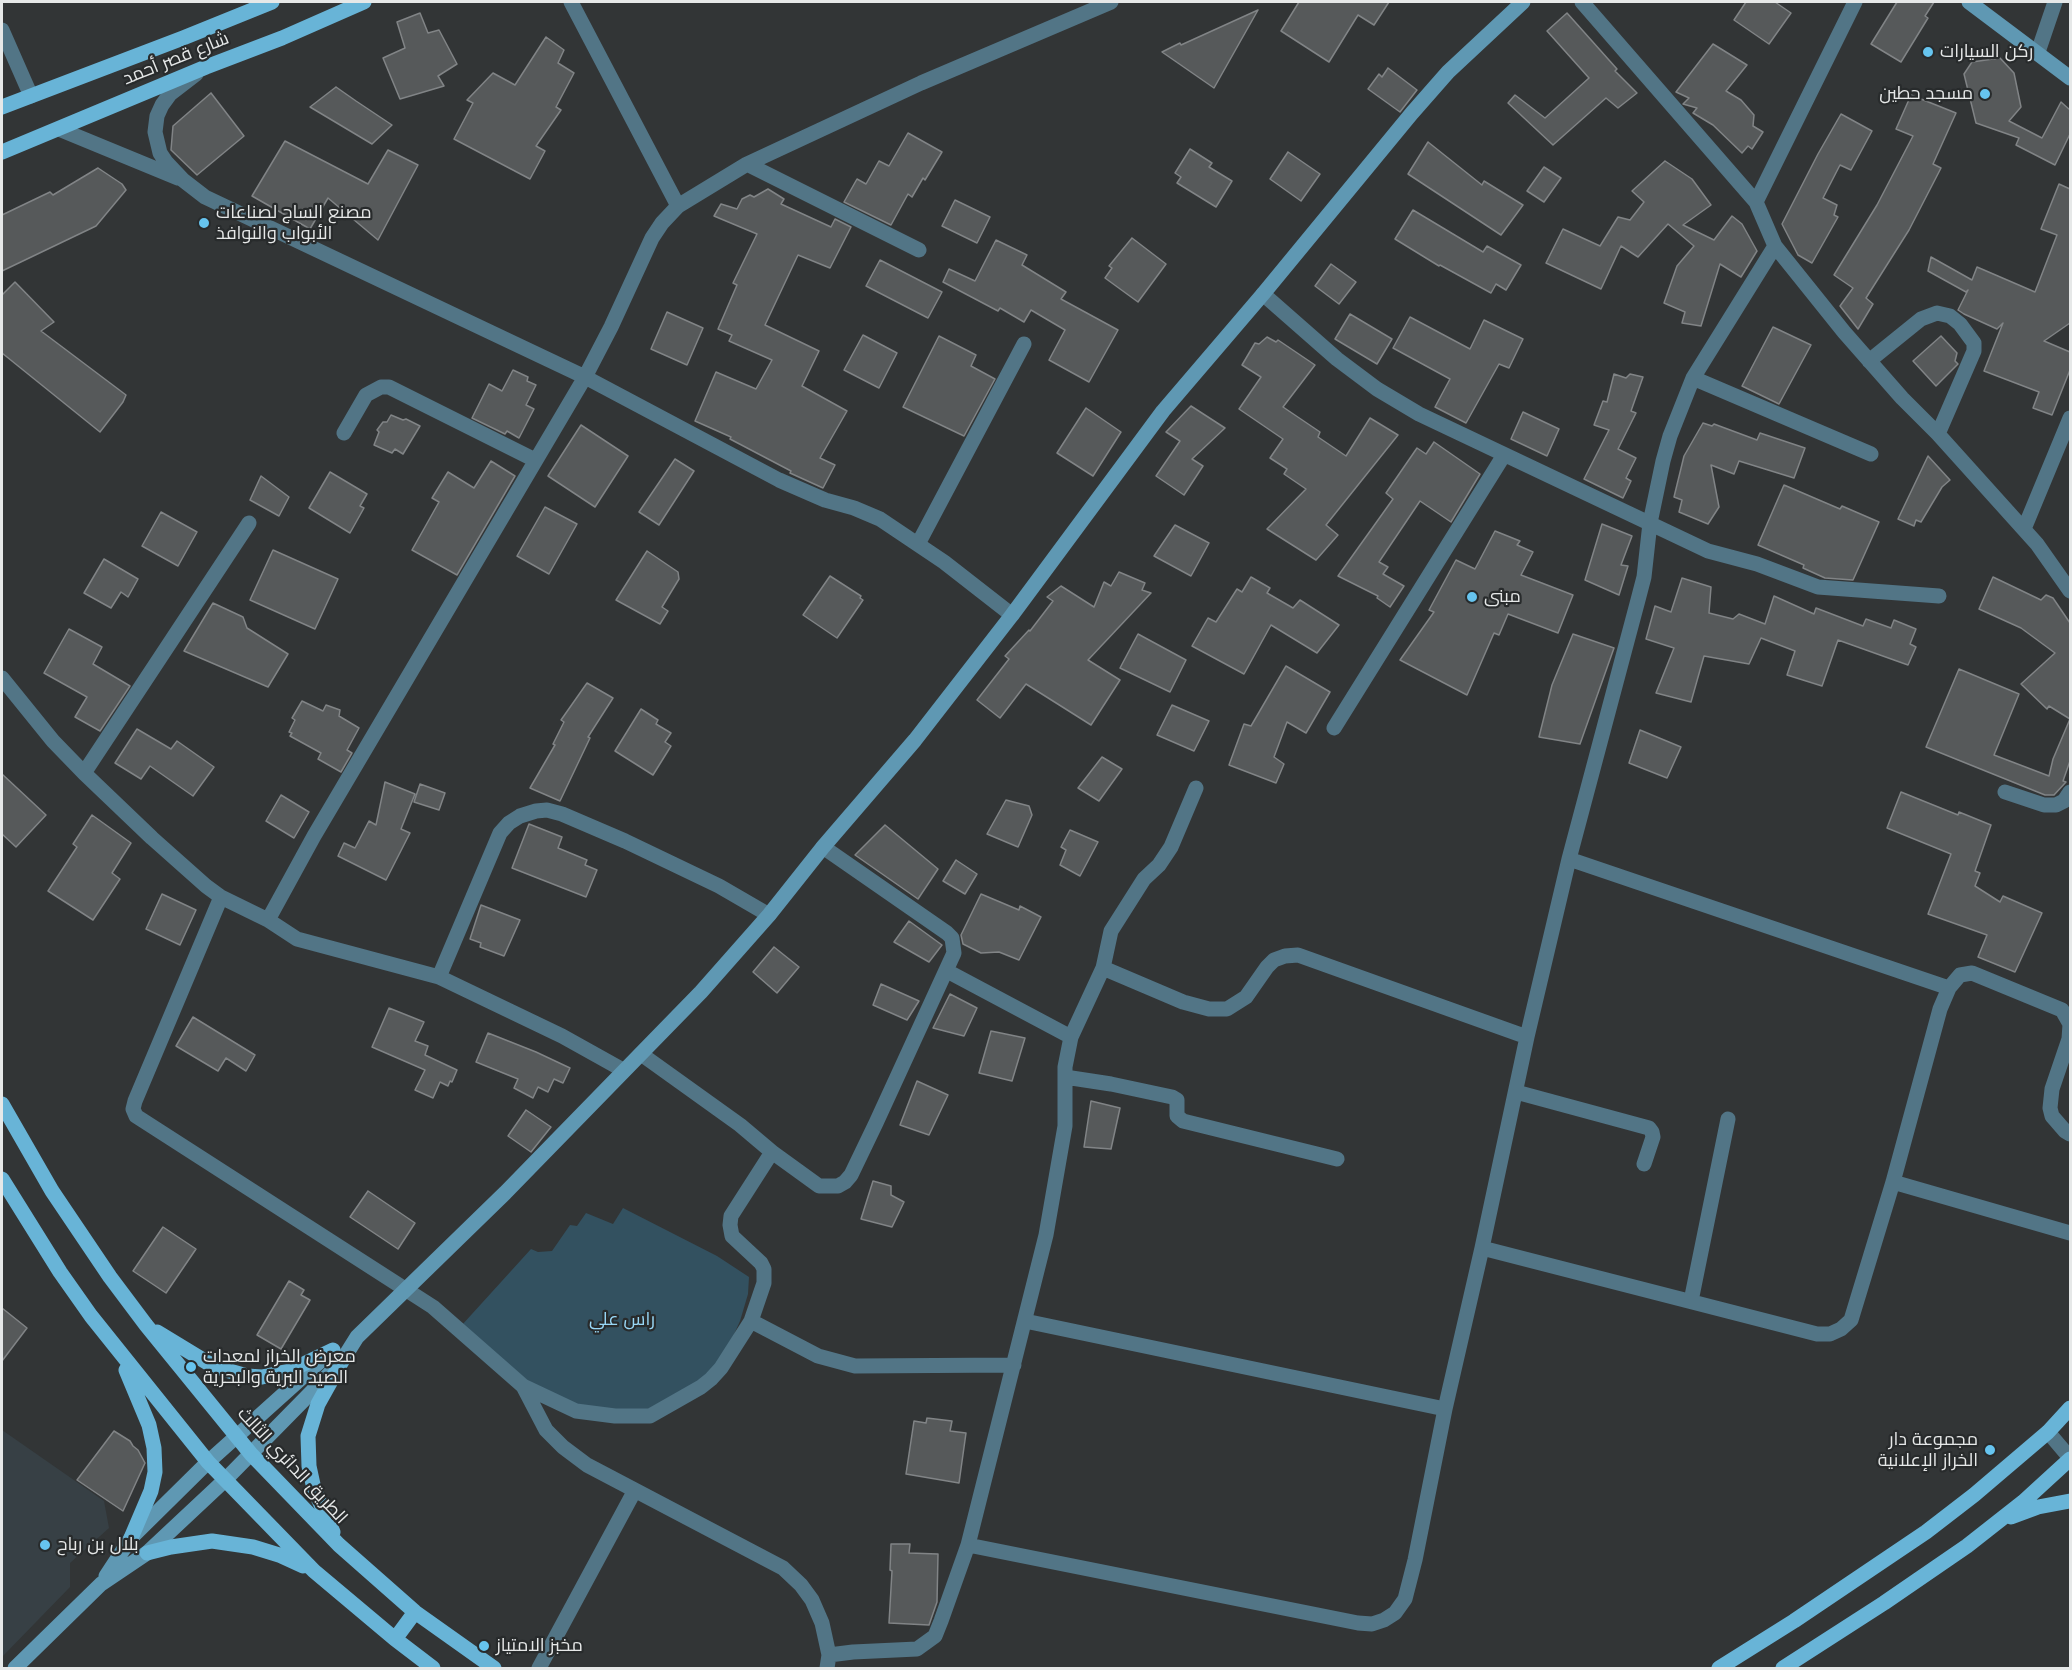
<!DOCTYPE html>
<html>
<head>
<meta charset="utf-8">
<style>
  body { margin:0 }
  #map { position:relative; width:2072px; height:1670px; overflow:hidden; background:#323536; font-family:Helvetica,sans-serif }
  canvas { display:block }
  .frame { position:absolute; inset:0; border:3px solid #e6e8e8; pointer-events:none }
</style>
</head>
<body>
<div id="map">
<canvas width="2072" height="1670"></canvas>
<div class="frame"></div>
</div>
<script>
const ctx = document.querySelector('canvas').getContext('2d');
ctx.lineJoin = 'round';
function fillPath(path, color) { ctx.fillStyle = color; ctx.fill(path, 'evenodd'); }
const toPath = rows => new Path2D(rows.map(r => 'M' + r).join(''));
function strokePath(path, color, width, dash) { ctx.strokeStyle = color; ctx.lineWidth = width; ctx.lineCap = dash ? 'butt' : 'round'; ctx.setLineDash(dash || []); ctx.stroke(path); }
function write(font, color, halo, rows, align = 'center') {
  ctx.font = font + ' Helvetica,Cairo,sans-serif'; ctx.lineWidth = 4.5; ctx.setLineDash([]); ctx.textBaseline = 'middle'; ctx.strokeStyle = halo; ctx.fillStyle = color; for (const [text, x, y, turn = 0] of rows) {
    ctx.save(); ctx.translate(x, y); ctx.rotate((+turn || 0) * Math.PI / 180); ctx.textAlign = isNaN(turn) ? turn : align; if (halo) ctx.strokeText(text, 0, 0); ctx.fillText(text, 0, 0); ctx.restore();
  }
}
fillPath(toPath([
  [2,1430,104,1501,109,1528,70,1563,70,1587,2,1657]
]), '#374045');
fillPath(toPath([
  [623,1208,717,1256,749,1277,748,1294,740,1321,727,1350,709,1376,654,1414,600,1414,540,1391,462,1325,531,1249,538,1252,552,1251,570,1225,577,1226,586,1213,613,1224]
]), '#335160');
const building = toPath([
  [1299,2,1389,2,1374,25,1358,15,1329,62,1281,31,1299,2],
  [1746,2,1775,2,1791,13,1769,44,1734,20,1746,2],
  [1897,2,1934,2,1925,16,1928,18,1901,62,1871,44,1897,2],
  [1258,10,1214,88,1162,52,1180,43,1181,45,1258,10],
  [420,13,428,33,439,30,457,64,438,76,444,86,400,99,383,58,405,48,397,22,420,13],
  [1567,13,1617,69,1615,71,1637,93,1618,108,1606,98,1553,145,1508,103,1515,95,1545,118,1589,78,1547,31,1567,13],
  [546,37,564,50,558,63,574,73,556,107,561,110,536,146,545,151,530,179,454,139,473,103,467,100,493,73,515,85,546,37],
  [1713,44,1747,65,1726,91,1741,100,1754,115,1753,126,1763,132,1752,149,1748,146,1742,153,1713,125,1693,113,1697,108,1683,104,1689,98,1676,92,1713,44],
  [2000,58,2014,73,2021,107,2009,121,2042,138,2061,102,2070,110,2070,134,2055,165,2016,145,2019,138,1976,123,1964,74,1972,62,2000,58],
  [1388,68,1417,90,1400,112,1368,89,1379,74,1382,77,1388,68],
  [336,87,356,101,392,125,372,144,310,107,336,87],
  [211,93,244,136,197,175,171,150,173,126,211,93],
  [1911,95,1956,113,1933,164,1941,168,1909,230,1866,298,1873,304,1858,329,1840,306,1853,288,1834,275,1877,205,1913,136,1896,129,1911,95],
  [1841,114,1872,131,1851,170,1840,165,1823,198,1837,205,1834,215,1838,217,1812,263,1798,255,1782,224,1818,154,1841,114],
  [908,133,942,152,925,180,923,178,912,197,908,194,891,225,844,202,857,179,866,184,879,161,889,166,908,133],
  [285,141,368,184,388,150,418,165,378,240,328,198,310,229,252,196,285,141],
  [1428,142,1482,185,1484,181,1523,205,1501,235,1408,174,1428,142],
  [1190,149,1212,163,1209,167,1232,181,1216,207,1177,183,1181,177,1175,173,1190,149],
  [1288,152,1320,174,1301,201,1270,179,1288,152],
  [1665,161,1692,179,1711,205,1683,225,1714,240,1732,216,1742,224,1757,251,1741,277,1720,264,1701,326,1682,323,1685,312,1664,303,1677,266,1694,246,1668,224,1638,257,1621,246,1601,289,1546,263,1563,229,1600,246,1618,217,1630,220,1644,202,1632,191,1665,161],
  [1544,167,1561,178,1544,202,1527,191,1544,167],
  [98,168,122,184,126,190,96,226,2,271,2,215,50,192,53,195,98,168],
  [2059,184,2070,189,2070,323,2044,341,2070,352,2070,370,2052,415,2033,408,2039,392,1984,371,2003,323,1997,329,1964,314,1958,310,1968,290,1966,292,1928,271,1931,257,1972,280,1977,267,2035,292,2057,235,2041,229,2059,184],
  [768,189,784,199,781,204,831,227,835,219,851,227,830,268,798,255,765,325,819,351,802,386,847,411,820,458,835,465,823,488,790,473,791,471,730,439,731,437,695,421,716,372,756,389,772,360,729,341,732,335,718,329,737,285,733,283,757,234,714,216,721,204,737,209,742,199,750,195,754,197,768,189],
  [955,200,990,217,977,243,942,226,955,200],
  [1413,210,1483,252,1487,246,1521,265,1506,290,1496,284,1491,293,1440,265,1439,266,1395,239,1413,210],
  [1132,238,1166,264,1138,302,1105,278,1112,268,1109,266,1132,238],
  [996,240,1027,255,1022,265,1066,292,1061,299,1118,330,1089,382,1049,360,1065,330,1031,310,1024,322,1000,308,998,311,943,282,949,269,975,281,996,240],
  [880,260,942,292,928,318,866,286,880,260],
  [1331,264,1356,282,1339,304,1315,286,1331,264],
  [15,282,54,322,41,331,126,395,123,402,100,432,2,353,2,295,15,282],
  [667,312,703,328,687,365,651,349,667,312],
  [1350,314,1392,339,1377,364,1335,339,1350,314],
  [1410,317,1470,349,1484,320,1523,339,1509,368,1499,364,1466,423,1435,407,1450,379,1393,348,1410,317],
  [1773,327,1811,345,1779,404,1742,386,1773,327],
  [863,335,897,353,879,388,844,370,863,335],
  [939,336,976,355,971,366,995,379,964,436,903,407,939,336],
  [1941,336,1957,353,1955,361,1958,364,1936,386,1913,361,1941,336],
  [1267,337,1276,342,1278,340,1315,365,1283,407,1320,432,1318,437,1346,456,1370,418,1398,435,1326,525,1338,535,1316,560,1267,529,1306,489,1284,474,1287,469,1270,458,1283,439,1239,409,1261,377,1242,365,1255,343,1259,344,1267,337],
  [513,370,528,377,527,381,536,385,526,405,534,409,519,438,507,431,505,434,472,418,489,384,502,391,513,370],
  [1614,374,1626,378,1630,374,1643,377,1631,411,1636,413,1618,449,1636,458,1626,478,1631,481,1623,498,1584,479,1609,430,1594,425,1603,401,1607,402,1614,374],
  [1191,406,1225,428,1192,459,1203,466,1184,495,1156,476,1180,441,1166,432,1191,406],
  [1086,408,1121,432,1093,476,1057,453,1086,408],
  [1523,412,1559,429,1547,456,1511,439,1523,412],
  [391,415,403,420,406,419,420,426,403,454,395,449,392,453,374,445,379,432,377,430,383,422,387,422,391,415],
  [1703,423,1712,426,1714,424,1757,440,1760,433,1805,448,1794,478,1739,461,1734,474,1711,465,1719,507,1708,524,1679,512,1682,500,1674,497,1684,456,1703,423],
  [581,425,628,456,595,507,548,476,581,425],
  [1434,442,1480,474,1451,522,1420,501,1379,562,1388,567,1383,574,1404,586,1390,607,1377,598,1378,596,1338,576,1393,499,1386,493,1417,448,1426,454,1434,442],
  [1928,456,1950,480,1942,487,1921,522,1916,520,1914,526,1898,519,1928,456],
  [675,459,694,471,659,525,639,512,675,459],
  [491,461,515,476,457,575,412,550,439,502,432,498,448,472,474,488,491,461],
  [330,472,367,494,360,506,364,508,350,533,309,508,330,472],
  [261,476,289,497,279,516,250,500,261,476],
  [1784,485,1840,509,1842,506,1879,522,1853,580,1825,578,1803,568,1804,565,1758,545,1784,485],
  [545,507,577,524,549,574,517,556,545,507],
  [161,512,197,532,178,566,142,546,161,512],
  [1602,524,1632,536,1621,565,1628,566,1619,595,1585,580,1602,524],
  [1175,525,1209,543,1191,576,1154,556,1175,525],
  [1495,531,1520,541,1517,545,1533,552,1521,575,1573,595,1558,633,1508,614,1499,635,1494,633,1467,695,1400,660,1434,612,1429,610,1456,560,1475,569,1495,531],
  [273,550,338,579,315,629,250,600,273,550],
  [647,551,678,572,679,579,662,607,668,611,660,624,616,600,647,551],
  [104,559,138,579,128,597,121,592,111,608,84,593,104,559],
  [1119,572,1145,583,1142,590,1151,593,1088,660,1120,680,1091,725,1026,684,1000,718,977,700,1009,659,1005,656,1029,630,1030,631,1053,601,1047,597,1061,586,1094,607,1104,582,1111,586,1119,572],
  [830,576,861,596,860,598,863,600,837,638,803,615,830,576],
  [1251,577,1270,588,1267,593,1293,608,1300,600,1339,625,1317,653,1271,625,1244,674,1192,646,1208,618,1216,622,1237,589,1242,592,1251,577],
  [1993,577,2041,600,2046,595,2053,598,2070,623,2070,761,2063,781,2066,782,2054,795,2045,795,1926,747,1959,669,2019,694,1994,755,2049,776,2053,759,2070,719,2049,706,2047,709,2021,684,2055,653,2021,628,1979,609,1993,577],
  [1682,578,1711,587,1709,613,1733,619,1739,614,1765,624,1774,596,1814,614,1816,608,1863,626,1866,619,1891,628,1894,620,1916,629,1910,644,1916,647,1908,665,1838,640,1822,686,1787,675,1795,651,1761,638,1749,664,1704,656,1691,702,1656,693,1674,648,1646,639,1655,606,1671,612,1682,578],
  [213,603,243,617,247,628,288,654,268,687,184,651,213,603],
  [69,629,102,647,93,664,130,686,100,731,75,717,87,697,44,673,69,629],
  [1138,634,1186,660,1170,692,1120,668,1138,634],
  [1573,634,1614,648,1580,744,1539,737,1552,685,1573,634],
  [1286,666,1330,692,1306,733,1287,722,1274,757,1284,764,1276,783,1229,765,1244,724,1251,726,1286,666],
  [587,683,613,698,588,737,590,738,560,801,530,788,555,745,553,744,564,722,561,720,587,683],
  [302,701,323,711,326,705,340,710,339,716,359,728,347,750,352,753,341,772,318,759,321,753,290,736,292,733,289,732,295,720,292,718,302,701],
  [1172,705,1209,721,1194,751,1157,735,1172,705],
  [641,709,658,720,656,724,671,733,665,742,671,746,653,775,615,751,641,709],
  [137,729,171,749,177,741,214,767,193,796,150,766,141,779,115,763,137,729],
  [1640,730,1681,747,1667,778,1629,763,1640,730],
  [1102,757,1122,769,1099,801,1078,788,1102,757],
  [2,774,46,815,16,847,2,834,2,774],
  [385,782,415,794,401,829,410,833,386,880,338,856,344,843,355,848,369,821,376,825,385,782],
  [420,784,445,793,439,810,414,802,420,784],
  [1901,792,1958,815,1959,812,1991,825,1975,871,1980,873,1975,886,2000,902,2003,896,2042,913,2015,972,1978,957,1987,935,1928,914,1951,854,1887,828,1901,792],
  [281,795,309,812,294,838,266,821,281,795],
  [1006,800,1029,806,1032,815,1018,847,987,834,1006,800],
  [92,815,131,843,112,873,120,879,93,920,48,891,77,847,73,844,92,815],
  [529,824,562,837,558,848,587,860,585,865,597,870,586,897,512,868,529,824],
  [885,825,938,869,918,899,855,855,885,825],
  [1070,830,1098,842,1080,876,1060,865,1066,850,1061,847,1070,830],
  [956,860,977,874,965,894,943,881,956,860],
  [162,894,196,910,180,945,146,929,162,894],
  [981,894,1019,910,1020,906,1041,917,1019,960,999,952,981,953,963,944,961,935,981,894],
  [481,905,520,920,504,956,480,947,481,943,470,939,481,905],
  [909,921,942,945,929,962,894,942,909,921],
  [774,947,799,967,777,993,753,972,774,947],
  [881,984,919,1001,907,1020,873,1005,881,984],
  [950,994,977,1008,964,1036,933,1028,950,994],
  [389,1008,424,1022,415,1041,428,1046,425,1055,457,1070,452,1082,450,1081,448,1086,440,1082,433,1098,415,1090,425,1070,372,1047,389,1008],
  [193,1017,255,1055,246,1071,226,1058,218,1071,176,1046,193,1017],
  [991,1031,1025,1038,1012,1081,979,1073,991,1031],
  [488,1033,536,1052,570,1068,563,1083,554,1079,548,1092,538,1087,533,1098,514,1088,518,1079,476,1062,488,1033],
  [917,1081,948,1095,929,1135,900,1125,917,1081],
  [1091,1101,1120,1108,1111,1149,1084,1147,1091,1101],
  [526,1110,551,1127,531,1152,508,1136,526,1110],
  [873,1181,891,1186,891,1195,904,1202,892,1227,861,1219,873,1181],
  [368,1191,415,1223,398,1249,350,1217,368,1191],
  [163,1227,196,1249,166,1293,133,1271,163,1227],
  [289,1281,304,1290,301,1295,310,1300,281,1349,257,1335,289,1281],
  [2,1308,27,1328,2,1361,2,1308],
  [927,1418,952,1421,950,1431,966,1433,959,1483,906,1474,914,1421,926,1423,927,1418],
  [114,1431,130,1441,133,1446,138,1450,145,1463,123,1511,77,1480,114,1431],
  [891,1544,910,1544,909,1553,938,1554,937,1602,929,1625,889,1623,892,1571,890,1570,891,1544]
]);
fillPath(building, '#56595a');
strokePath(building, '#818486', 1.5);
strokePath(toPath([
  [571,2,678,206],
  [1582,2,1756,202,1775,246,1844,332,1902,398,1938,434,2037,544,2070,591],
  [2,30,31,96],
  [2038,52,2055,2],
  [196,74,170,94,162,105,157,116,155,132,160,153,166,162,183,180,205,197,585,377,779,480,825,500,854,508,880,519,944,562,1012,615],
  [59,129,178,178],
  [747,164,919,250],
  [1756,202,1855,2],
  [1263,294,1337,359,1377,389,1419,414,1708,551,1757,564,1818,587,1939,596],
  [1869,361,1921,319,1937,313,1950,316,1960,324,1974,343,1974,351,1938,434],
  [1693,378,1871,454],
  [344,433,366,395,381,387,389,387,535,460],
  [2024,529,2070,418],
  [918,544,1024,344],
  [2,678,53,741,84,773,152,838,206,886,221,897,268,920,297,939,439,977,562,1036,623,1070],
  [1334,728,1504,455],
  [84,773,249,523],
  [2005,792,2044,805,2056,805,2064,801,2070,792],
  [221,897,135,1101,133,1109,136,1116,433,1307,523,1386,546,1430,563,1447,587,1465,783,1568,801,1585,812,1600,822,1623,829,1655],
  [268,920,314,836,585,377,611,327,652,238,662,223,678,206,747,164,921,83,1111,2],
  [1103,968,1111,931,1144,879,1159,865,1171,847,1196,788],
  [947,971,1071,1037],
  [439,977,500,833,509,823,520,816,536,811,547,810,562,814,625,841,719,886,769,915],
  [1949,988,1960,975,1972,973,2062,1010,2070,1024,2069,1039,2052,1089,2050,1108,2052,1116,2065,1131,2070,1134],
  [1065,1077,1111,1084,1172,1097,1177,1100,1177,1116,1183,1121,1337,1159],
  [1516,1092,1649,1128,1652,1132,1653,1137,1644,1164],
  [772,1152,819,1186,838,1186,845,1182,851,1175,876,1123,954,953,952,938,947,933,823,847],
  [1893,1182,2070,1233],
  [1482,1248,1817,1334,1830,1334,1841,1329,1851,1320,1893,1182,1940,1009,1949,988,1569,859],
  [1691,1301,1728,1119],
  [751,1321,818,1356,855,1366,1014,1365],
  [1025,1321,1445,1409],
  [523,1386,576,1411,615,1416,650,1416,701,1387,711,1379,721,1368,751,1321,764,1283,764,1269,761,1263,732,1236,730,1225,731,1216,772,1152,740,1125,641,1054],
  [2048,1432,2070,1458],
  [968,1545,1358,1623,1372,1624,1384,1620,1395,1613,1405,1599,1415,1560,1445,1409,1482,1248,1527,1037,1569,859,1638,600,1644,577,1650,523,1663,461,1670,436,1693,378,1775,246],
  [539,1668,635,1490],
  [827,1668,829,1655,853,1652,917,1649,935,1636,941,1621,968,1545,1046,1235,1065,1126,1065,1067,1071,1037,1103,968,1183,1002,1209,1009,1227,1009,1246,997,1267,967,1274,960,1285,956,1298,955,1527,1037]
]), '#527586', 15);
strokePath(toPath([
  [1969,2,2070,78],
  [106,1576,131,1538,208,1462,326,1356],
  [15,1668,101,1584,147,1553,225,1480,342,1361,357,1337,505,1193,701,992,769,915,823,847,915,740,1012,615,1163,411,1263,294,1412,113,1448,72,1523,2]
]), '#5f98b3', 15);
strokePath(toPath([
  [2,107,183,38,272,2],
  [2,152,206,67,282,38,364,2],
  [2,1104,52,1191,110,1277,146,1325,251,1454,339,1545,415,1612,494,1668],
  [2,1179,60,1272,91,1316,208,1462,314,1571,395,1639,433,1668],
  [157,1332,208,1363,226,1370,247,1376,262,1377,289,1371,333,1350],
  [126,1370,149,1425,154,1448,155,1472,151,1491,131,1538],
  [2011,1517,2038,1507,2070,1501],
  [333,1532,314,1489,309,1466,308,1436,318,1404,342,1361],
  [147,1553,171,1547,212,1541,253,1547,279,1555,303,1566],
  [395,1639,415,1612],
  [1719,1668,1794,1621,1926,1532,1974,1495,2048,1432,2070,1408],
  [1783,1668,1884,1603,1967,1546,2023,1502,2070,1459]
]), '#68b4d7', 15);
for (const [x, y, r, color] of [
  [1928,52,6,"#66c4ef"],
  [1985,94,6,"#66c4ef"],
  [204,223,6,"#66c4ef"],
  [1472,597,6,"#66c4ef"],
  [191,1367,6,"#66c4ef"],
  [1990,1450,6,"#66c4ef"],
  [45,1545,6,"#66c4ef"],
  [484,1646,6,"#66c4ef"]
]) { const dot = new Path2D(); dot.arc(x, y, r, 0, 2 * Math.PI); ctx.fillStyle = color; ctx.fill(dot); strokePath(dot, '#282b2c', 2); }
write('18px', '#e6e8e8', '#282b2c', [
  ["ركن السيارات",1940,52],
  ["مسجد حطين",1973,94,"right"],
  ["مصنع الساج لصناعات",216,213],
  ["الأبواب والنوافذ",216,234],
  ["مبنى",1484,597],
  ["معرض الخراز لمعدات",203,1357],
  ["الصيد البرية والبحرية",203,1378],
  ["مجموعة دار",1978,1440,"right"],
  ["الخراز اﻹعلانية",1978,1461,"right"],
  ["بلال بن رباح",57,1545],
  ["مخبز اﻻمتياز",496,1646]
], 'left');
write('18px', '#e6e8e8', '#282b2c', [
  ["شارع قصر أحمد",176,59,-22],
  ["الطريق الدائري الثالث",292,1466,47]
]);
write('18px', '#98d7f6', '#282b2c', [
  ["راس علي",622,1320]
]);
</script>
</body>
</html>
